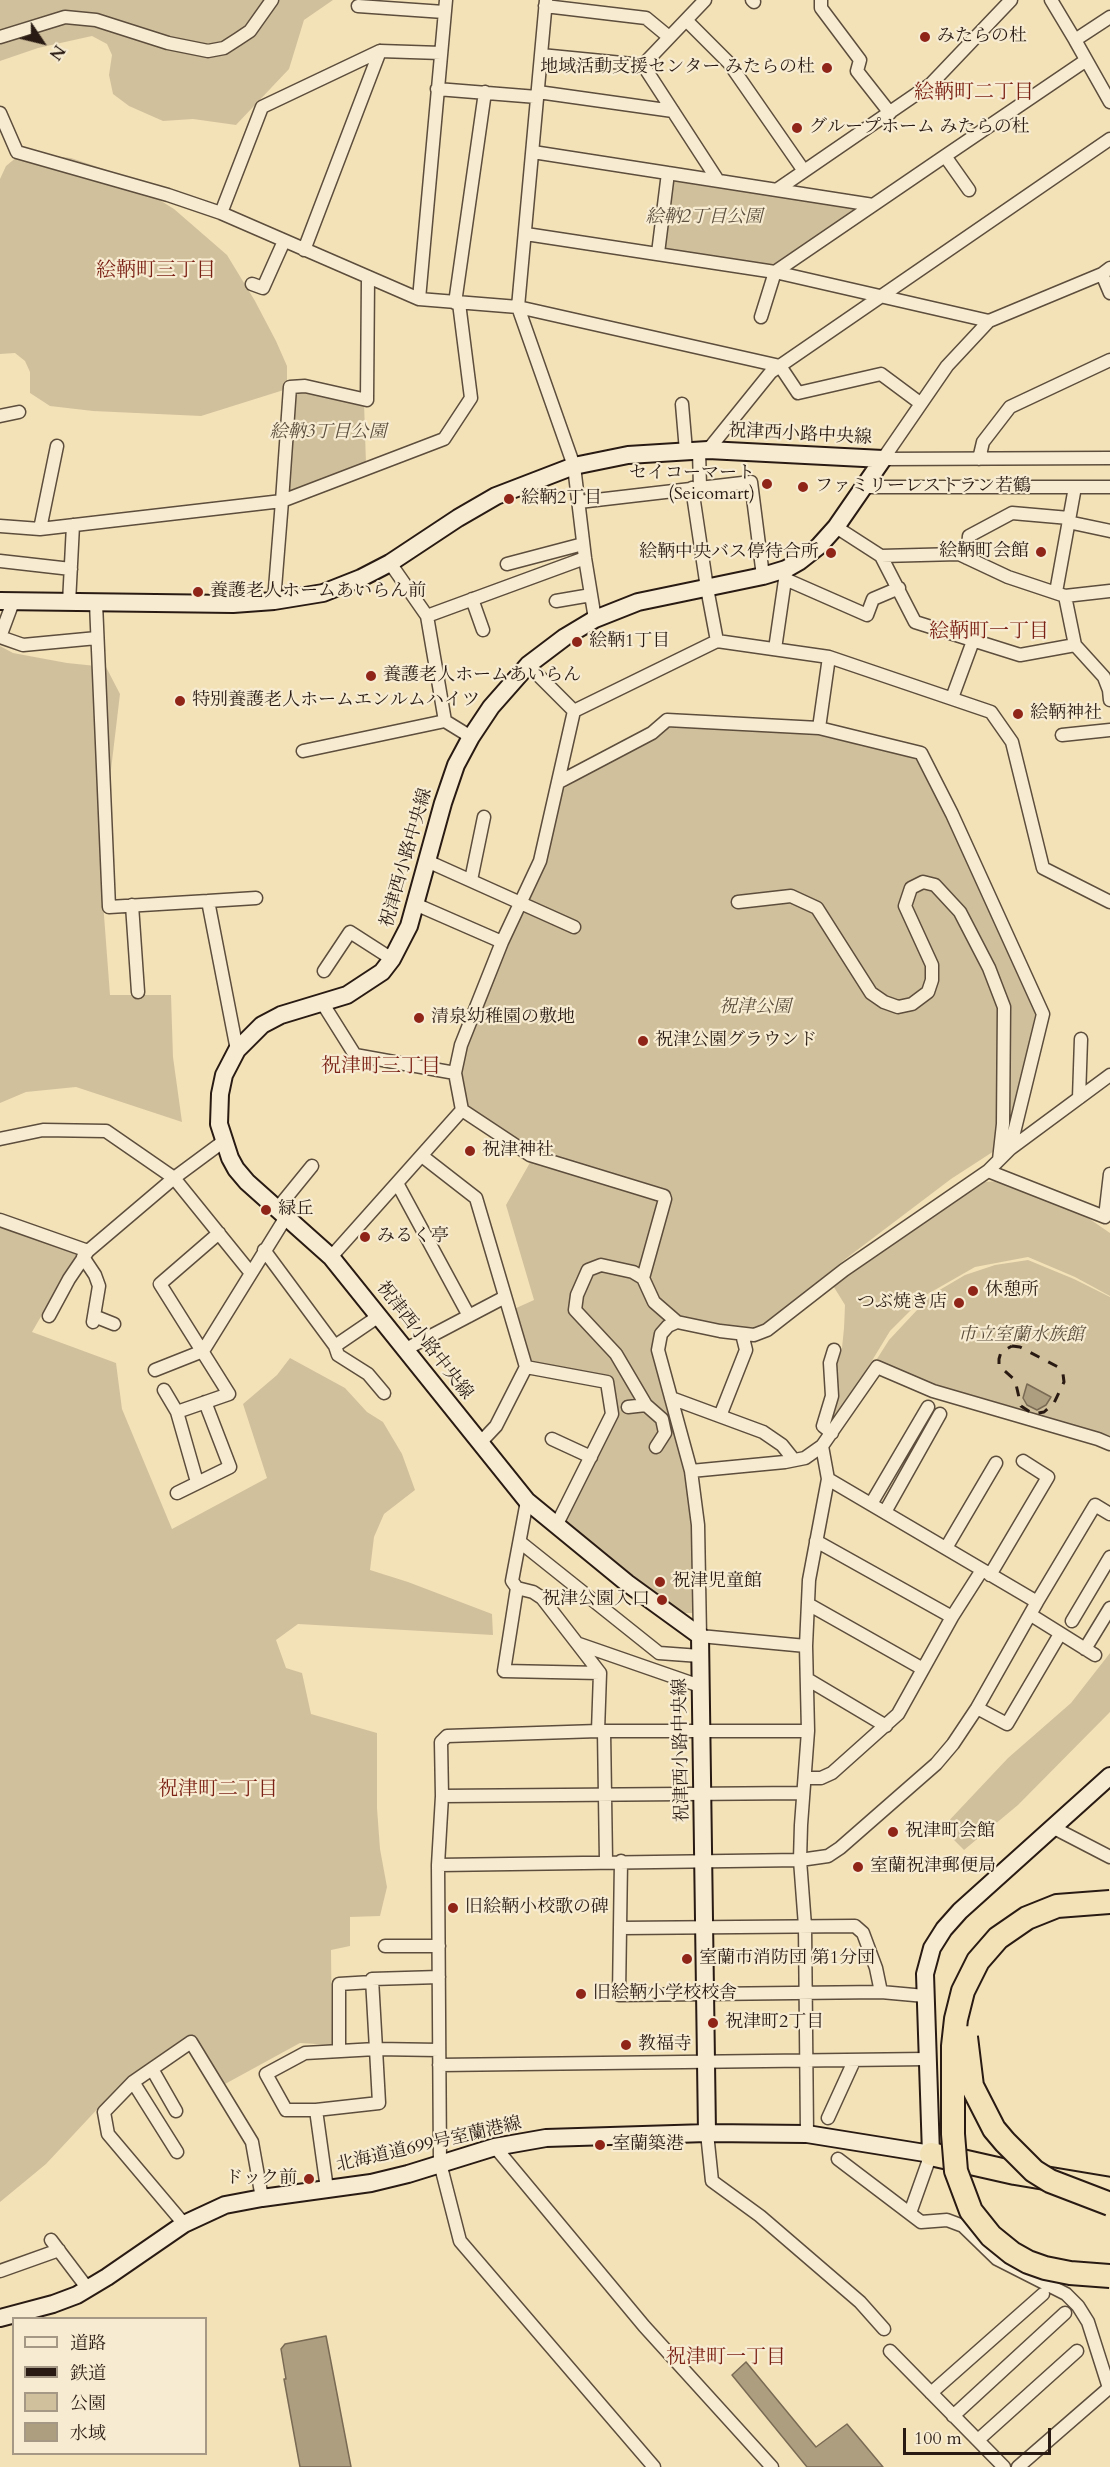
<!DOCTYPE html>
<html>
<head>
<meta charset="utf-8">
<style>
  body { margin:0 }
  #map { position:relative; width:1110px; height:2467px; overflow:hidden; background:#f3e2b8; font-family:Cardo,"Noto Serif JP",serif }
  canvas { display:block }
  .legend { position:absolute; left:12px; top:2317px; width:195px; height:138px; box-sizing:border-box; background:#f7ecd1; border:2px solid #a59885; margin:0; padding:8px 10px; list-style:none; font-size:18px; color:#291b13 }
  .legend li { display:flex; align-items:center; gap:12px; height:30px }
  .legend b { width:30px; border:2px solid #a59885 }
  .north { position:absolute; left:12px; top:12px; width:60px; height:60px; -webkit-text-stroke:4px #f7ecd1; paint-order:stroke; rotate:125deg; font-size:16px; font-weight:700; line-height:24px; text-align:center; color:#291b13 }
  .north::after { content:''; display:block; margin:auto; width:21px; height:27px; background:#291b13; clip-path:polygon(50% 0,100% 100%,50% 72%,0 100%) }
  .scale { position:absolute; left:903px; top:2428px; width:148px; height:27px; box-sizing:border-box; border:3px solid #291b13; border-top:0; padding-left:8px; font-size:18px; line-height:21px; white-space:nowrap; color:#291b13; -webkit-text-stroke:4px #f7ecd1; paint-order:stroke }
</style>
</head>
<body>
<div id="map">
<canvas width="1110" height="2467"></canvas>
<ul class="legend">
<li><b style="height:8px;background:#f7ecd1"></b>道路</li>
<li><b style="height:8px;background:#291b13"></b>鉄道</li>
<li><b style="height:16px;background:#d1c09c"></b>公園</li>
<li><b style="height:16px;background:#ae9e80"></b>水域</li>
</ul>
<div class="north">N</div>
<div class="scale">100 m</div>
</div>
<script>
const ctx = document.querySelector('canvas').getContext('2d');
ctx.lineJoin = 'round';
function fillPath(path, color) { ctx.fillStyle = color; ctx.fill(path, 'evenodd'); }
const toPath = rows => new Path2D(rows.map(r => 'M' + r).join(''));
function strokePath(path, color, width, dash) { ctx.strokeStyle = color; ctx.lineWidth = width; ctx.lineCap = dash ? 'butt' : 'round'; ctx.setLineDash(dash || []); ctx.stroke(path); }
function write(font, color, halo, rows, align = 'center') {
  ctx.font = font + ' Cardo,"Noto Serif JP",serif'; ctx.lineWidth = 4.5; ctx.setLineDash([]); ctx.textBaseline = 'middle'; ctx.strokeStyle = halo; ctx.fillStyle = color; for (const [text, x, y, turn = 0] of rows) {
    ctx.save(); ctx.translate(x, y); ctx.rotate((+turn || 0) * Math.PI / 180); ctx.textAlign = isNaN(turn) ? turn : align; if (halo) ctx.strokeText(text, 0, 0); ctx.fillText(text, 0, 0); ctx.restore();
  }
}
fillPath(toPath([
  [0,0,333,0,304,20,289,69,236,125,193,119,163,121,129,106,113,94,109,75,112,55,107,44,92,36,38,48,0,61],
  [34,154,71,158,116,173,174,209,227,255,255,301,276,341,287,366,287,389,201,416,93,411,50,406,30,393,30,372,25,361,15,353,0,354,0,179,6,166,18,156],
  [672,177,860,208,774,265,662,249],
  [295,389,364,402,366,464,286,493],
  [0,646,13,653,67,663,106,667,120,694,100,862,110,995,171,995,173,1057,182,1122,76,1087,26,1092,0,1103],
  [669,724,807,732,915,755,923,766,1036,1010,1008,1142,951,1179,848,1257,766,1323,754,1328,742,1328,687,1319,659,1328,653,1338,652,1349,685,1474,694,1547,692,1613,685,1613,643,1585,561,1522,613,1417,612,1379,607,1376,529,1361,514,1309,534,1300,506,1205,536,1152,514,1141,468,1108,459,1073,467,1043,560,791],
  [1003,1181,1078,1211,1110,1233,1110,1296,1075,1277,1028,1257,975,1267,926,1295,890,1331,830,1430,824,1427,831,1369,842,1348,844,1328,845,1305,832,1284,979,1182],
  [0,1225,77,1254,32,1332,116,1363,122,1409,172,1529,267,1478,243,1404,277,1375,290,1358,345,1388,367,1412,383,1422,402,1454,415,1490,384,1514,374,1537,370,1570,408,1582,492,1614,493,1635,298,1624,276,1640,286,1668,302,1673,311,1714,377,1733,377,1808,380,1849,387,1887,380,1916,350,1917,350,1946,331,1950,332,2045,300,2043,225,2084,192,2035,117,2088,46,2164,0,2202],
  [1028,1260,1074,1279,1110,1297,1110,1440,933,1387,875,1362,889,1340,931,1295,965,1275,995,1265],
  [1110,1653,1110,1712,1018,1805,964,1850,942,1828,1008,1758,1071,1703]
]), '#d1c09c');
const water = toPath([
  [1027,1384,1051,1397,1046,1405,1037,1410,1027,1405,1023,1398,1027,1384],
  [326,2336,351,2467,300,2467,284,2379,286,2379,281,2349,285,2344,326,2336],
  [746,2362,816,2447,847,2424,883,2467,807,2467,732,2375,746,2362]
]);
fillPath(water, '#ae9e80');
strokePath(water, '#796a54', 1.5);
const street = toPath([
  [546,0,518,307,574,466,585,558,595,619],
  [705,0,643,65,717,179],
  [752,0,754,2],
  [821,0,821,8,860,60,857,71,890,113],
  [1051,0,1075,40],
  [358,6,444,12],
  [545,6,646,18,669,37],
  [1110,17,1075,40,1110,102],
  [686,20,729,63,804,171],
  [0,37,65,17,96,20,168,43,208,51,224,48,238,39,250,31,272,0],
  [541,55,643,65],
  [437,89,537,97],
  [538,92,673,111],
  [0,113,17,152,168,195,221,213,419,299,518,307,780,366,798,393,881,374,920,403],
  [533,152,873,205],
  [778,189,931,84,1011,0],
  [969,190,945,156,1085,61],
  [221,213,262,107,380,51,441,53],
  [526,234,775,272,989,321],
  [304,250,380,51],
  [658,253,668,173],
  [1102,274,1110,293],
  [252,284,263,288,284,241],
  [419,299,446,0],
  [455,303,485,92],
  [761,317,775,272,945,156],
  [682,404,686,451],
  [0,416,19,412],
  [708,450,771,372,1110,139],
  [699,451,700,487],
  [883,459,947,366,989,321,1102,274,1110,268],
  [883,459,1110,458],
  [979,459,983,442,1010,407,1110,360],
  [863,487,1110,487],
  [692,488,707,588,717,641],
  [579,502,751,482,763,576],
  [1068,522,1110,531],
  [0,526,40,529,282,501,290,387,305,386,367,400,368,278],
  [836,527,881,556,959,554,1008,577,1065,596,1075,645,1104,677,1109,690,1110,700],
  [40,529,57,446],
  [881,556,915,622,1020,655,1075,645],
  [967,558,969,536,1012,513,1069,518],
  [0,561,71,569],
  [390,563,427,616,445,721,471,737],
  [507,564,583,544],
  [785,579,867,615,873,599,899,588],
  [1056,592,1075,487],
  [1065,596,1110,591],
  [472,599,483,630],
  [274,601,282,501,444,439,471,398,459,303],
  [556,601,591,595],
  [13,602,0,637,23,645,97,638],
  [69,603,73,525],
  [96,603,109,907,208,901,237,1050],
  [427,616,585,558],
  [775,649,786,573],
  [528,665,574,711,717,641,829,657,991,712,1012,742,1043,868,1110,902],
  [952,698,973,641],
  [574,711,540,861,502,942,461,1045,455,1073,462,1110,530,1155,664,1196,665,1199,643,1278],
  [819,728,829,657],
  [1062,735,1110,730],
  [303,751,445,721],
  [559,782,652,733,667,720,819,728,921,753,952,814,1043,1014,1010,1149],
  [427,861,574,927],
  [471,880,484,817],
  [208,901,256,898],
  [738,902,791,896,817,908,871,993,884,1002,898,1007,912,1004,928,992,932,980,932,965,905,906,911,888,923,882,935,885,960,912,989,968,1004,1007,1003,1124,999,1160],
  [415,904,502,942],
  [132,905,138,992],
  [324,971,350,932,392,959],
  [323,1004,355,1055,455,1073],
  [1079,1098,1081,1039],
  [0,1139,43,1130,106,1131,174,1178,250,1272],
  [422,1156,476,1198,526,1367,496,1426,480,1443],
  [988,1171,1105,1217,1110,1174],
  [397,1183,469,1316],
  [277,1209,312,1166],
  [0,1220,88,1251],
  [264,1250,335,1346,338,1355,368,1374,384,1393],
  [83,1257,95,1275,99,1286,93,1322],
  [331,1257,462,1110],
  [49,1316,69,1279,88,1251,174,1178,224,1141],
  [94,1316,114,1324],
  [335,1346,379,1316],
  [406,1349,505,1297],
  [526,1367,607,1382,612,1414,556,1526],
  [155,1370,203,1351,286,1217],
  [164,1390,177,1412,197,1482],
  [671,1398,763,1432,782,1445,794,1460],
  [628,1407,646,1405],
  [177,1412,229,1394,160,1284,219,1233],
  [720,1416,746,1350,742,1334],
  [832,1433,823,1426,832,1396,830,1363,834,1350],
  [552,1439,591,1457],
  [656,1447,665,1433,662,1419,646,1405,616,1354,575,1310,577,1295,588,1270,601,1265,633,1272,643,1278,654,1302,677,1322],
  [691,1471,785,1462,805,1458,822,1446,877,1367,933,1391,1098,1439,1110,1444],
  [177,1493,230,1467,205,1402],
  [527,1501,512,1581,517,1588,533,1592,542,1598,600,1673,598,1731],
  [871,1504,928,1407],
  [885,1512,940,1414],
  [816,1541,952,1617],
  [520,1542,659,1653,700,1656],
  [946,1548,996,1463],
  [990,1575,1048,1477,1023,1461],
  [517,1588,504,1671,600,1673],
  [1037,1602,1095,1505,1110,1514],
  [808,1604,923,1669],
  [1031,1615,1095,1655],
  [1072,1621,1110,1557],
  [579,1644,700,1686],
  [806,1646,700,1636,698,1525,691,1471,658,1350,661,1334,668,1326,677,1322,720,1331,754,1335,767,1330,844,1270,988,1171,1010,1149,1110,1075],
  [1085,1649,1110,1608],
  [807,1679,886,1726],
  [977,1708,1007,1724,1060,1634],
  [604,1731,606,1861],
  [805,1778,821,1778,832,1773,898,1714,952,1617,982,1570],
  [442,1796,803,1793],
  [1054,1828,1110,1857],
  [621,1861,619,1995,881,1992,925,1996],
  [438,1865,800,1860,828,1856,840,1848,936,1764,953,1744,977,1708,1037,1602,828,1479],
  [621,1928,855,1926,863,1933,876,1968,881,1992],
  [385,1946,439,1946],
  [439,2050,376,2049,305,2053,266,2074,286,2110,316,2110,379,2103,376,2049,372,1979,439,1977],
  [339,2051,339,1984,372,1982],
  [439,2065,927,2059],
  [152,2069,176,2111],
  [133,2082,177,2152],
  [316,2110,327,2189],
  [828,2118,854,2061],
  [707,2133,712,2181,760,2216,860,2302,884,2329],
  [807,2134,805,1926,800,1860,801,1825,808,1731,806,1646,809,1580,828,1479,822,1446],
  [495,2147,644,2326,772,2467],
  [838,2159,921,2222,947,2220,963,2226,997,2259,1066,2294,1078,2306,1088,2322,1109,2388,1018,2467],
  [910,2213,931,2154],
  [184,2224,108,2134,104,2112,133,2082,191,2042,252,2142,262,2198],
  [51,2240,88,2289],
  [0,2271,59,2250],
  [890,2351,1004,2467],
  [931,2393,1043,2294],
  [953,2416,1065,2313],
  [978,2440,1077,2351],
  [654,2467,460,2241,440,2163,438,1865,442,1796,441,1742,447,1736,598,1731,808,1731]
]);
const secondary = toPath([
  [0,601,233,604,274,601,323,593,361,578,390,563,458,518,496,496,574,466,628,455,708,450,883,459],
  [707,2133,700,1636,627,1583,527,1501,331,1257,247,1182,236,1169,230,1158,219,1124,220,1094,224,1075,237,1050,262,1025,281,1015,347,995,382,972,392,959,409,926,443,803,456,765,471,737,491,707,528,665,565,637,595,619,638,602,763,576,786,569,800,561,819,546,836,527,883,459],
  [0,2318,53,2304,77,2295,107,2277,184,2224,225,2205,262,2198,371,2183,408,2174,495,2147,546,2138,707,2133,807,2134,931,2154,925,1974,932,1948,944,1929,960,1911,1110,1776]
]);
const highway = toPath([
  [931,2154,1015,2173,1110,2189]
]);
strokePath(street, '#5c4d3c', 15);
strokePath(secondary, '#291b13', 20);
strokePath(highway, '#291b13', 26);
strokePath(street, '#f7ecd1', 12);
strokePath(secondary, '#f7ecd1', 16);
strokePath(highway, '#f3e2b8', 22);
strokePath(toPath([
  [1012,1346,1020,1347,1058,1367,1063,1374,1064,1382,1054,1403,1044,1412,1033,1414,1021,1406,1015,1380,999,1366,999,1359,1001,1352,1012,1346]
]), '#291b13', 3, [10, 10]);
const highwayBridge = toPath([
  [1110,1902,1057,1906,1027,1918,998,1938,978,1961,963,1991,956,2019,953,2046,953,2134,956,2171,971,2211,991,2236,1012,2253,1028,2262,1045,2268,1070,2273,1110,2276],
  [966,2037,972,2086,994,2129,1005,2142,1034,2171,1050,2181,1110,2204]
]);
strokePath(highwayBridge, '#291b13', 26, []);
strokePath(highwayBridge, '#f3e2b8', 22);
for (const [x, y, r, color] of [
  [925,37,6,"#8f2418"],
  [827,68,6,"#8f2418"],
  [797,128,6,"#8f2418"],
  [767,484,6,"#8f2418"],
  [803,487,6,"#8f2418"],
  [509,499,6,"#8f2418"],
  [1041,552,6,"#8f2418"],
  [831,553,6,"#8f2418"],
  [198,592,6,"#8f2418"],
  [577,642,6,"#8f2418"],
  [371,676,6,"#8f2418"],
  [180,701,6,"#8f2418"],
  [1018,714,6,"#8f2418"],
  [419,1018,6,"#8f2418"],
  [643,1041,6,"#8f2418"],
  [470,1151,6,"#8f2418"],
  [266,1210,6,"#8f2418"],
  [365,1237,6,"#8f2418"],
  [973,1291,6,"#8f2418"],
  [959,1303,6,"#8f2418"],
  [660,1582,6,"#8f2418"],
  [662,1600,6,"#8f2418"],
  [893,1832,6,"#8f2418"],
  [858,1867,6,"#8f2418"],
  [453,1908,6,"#8f2418"],
  [687,1959,6,"#8f2418"],
  [581,1994,6,"#8f2418"],
  [713,2023,6,"#8f2418"],
  [626,2045,6,"#8f2418"],
  [600,2145,6,"#8f2418"],
  [309,2179,6,"#8f2418"]
]) { const dot = new Path2D(); dot.arc(x, y, r, 0, 2 * Math.PI); ctx.fillStyle = color; ctx.fill(dot); strokePath(dot, '#f7ecd1', 2); }
write('18px', '#291b13', '#f7ecd1', [
  ["みたらの杜",937,37],
  ["地域活動支援センター みたらの杜",815,68,"right"],
  ["グループホーム みたらの杜",809,128],
  ["セイコーマート",755,474,"right"],
  ["(Seicomart)",755,495,"right"],
  ["ファミリーレストラン若鶴",815,487],
  ["絵鞆2丁目",521,499],
  ["絵鞆町会館",1029,552,"right"],
  ["絵鞆中央バス停待合所",819,553,"right"],
  ["養護老人ホームあいらん前",210,592],
  ["絵鞆1丁目",589,642],
  ["養護老人ホームあいらん",383,676],
  ["特別養護老人ホームエンルムハイツ",192,701],
  ["絵鞆神社",1030,714],
  ["清泉幼稚園の敷地",431,1018],
  ["祝津公園グラウンド",655,1041],
  ["祝津神社",482,1151],
  ["緑丘",278,1210],
  ["みるく亭",377,1237],
  ["休憩所",985,1291],
  ["つぶ焼き店",947,1303,"right"],
  ["祝津児童館",672,1582],
  ["祝津公園入口",650,1600,"right"],
  ["祝津町会館",905,1832],
  ["室蘭祝津郵便局",870,1867],
  ["旧絵鞆小校歌の碑",465,1908],
  ["室蘭市消防団 第1分団",699,1959],
  ["旧絵鞆小学校校舎",593,1994],
  ["祝津町2丁目",725,2023],
  ["教福寺",638,2045],
  ["室蘭築港",612,2145],
  ["ドック前",297,2179,"right"]
], 'left');
write('italic 18px', '#5b4d3c', '#f7ecd1', [
  ["絵靹2丁目公園",704,218],
  ["絵靹3丁目公園",328,433],
  ["祝津公園",755,1008],
  ["市立室蘭水族館",1021,1336]
]);
write('18px', '#291b13', '#f7ecd1', [
  ["祝津西小路中央線",800,435,3],
  ["祝津西小路中央線",407,858,-74],
  ["祝津西小路中央線",424,1341,52],
  ["祝津西小路中央線",682,1750,-91],
  ["北海道道699号室蘭港線",429,2145,-13]
]);
write('20px', '#7a1f14', '#f7ecd1', [
  ["絵鞆町二丁目",974,93],
  ["絵鞆町三丁目",156,271],
  ["絵鞆町一丁目",989,632],
  ["祝津町三丁目",381,1067],
  ["祝津町二丁目",218,1790],
  ["祝津町一丁目",726,2358]
]);
</script>
</body>
</html>
